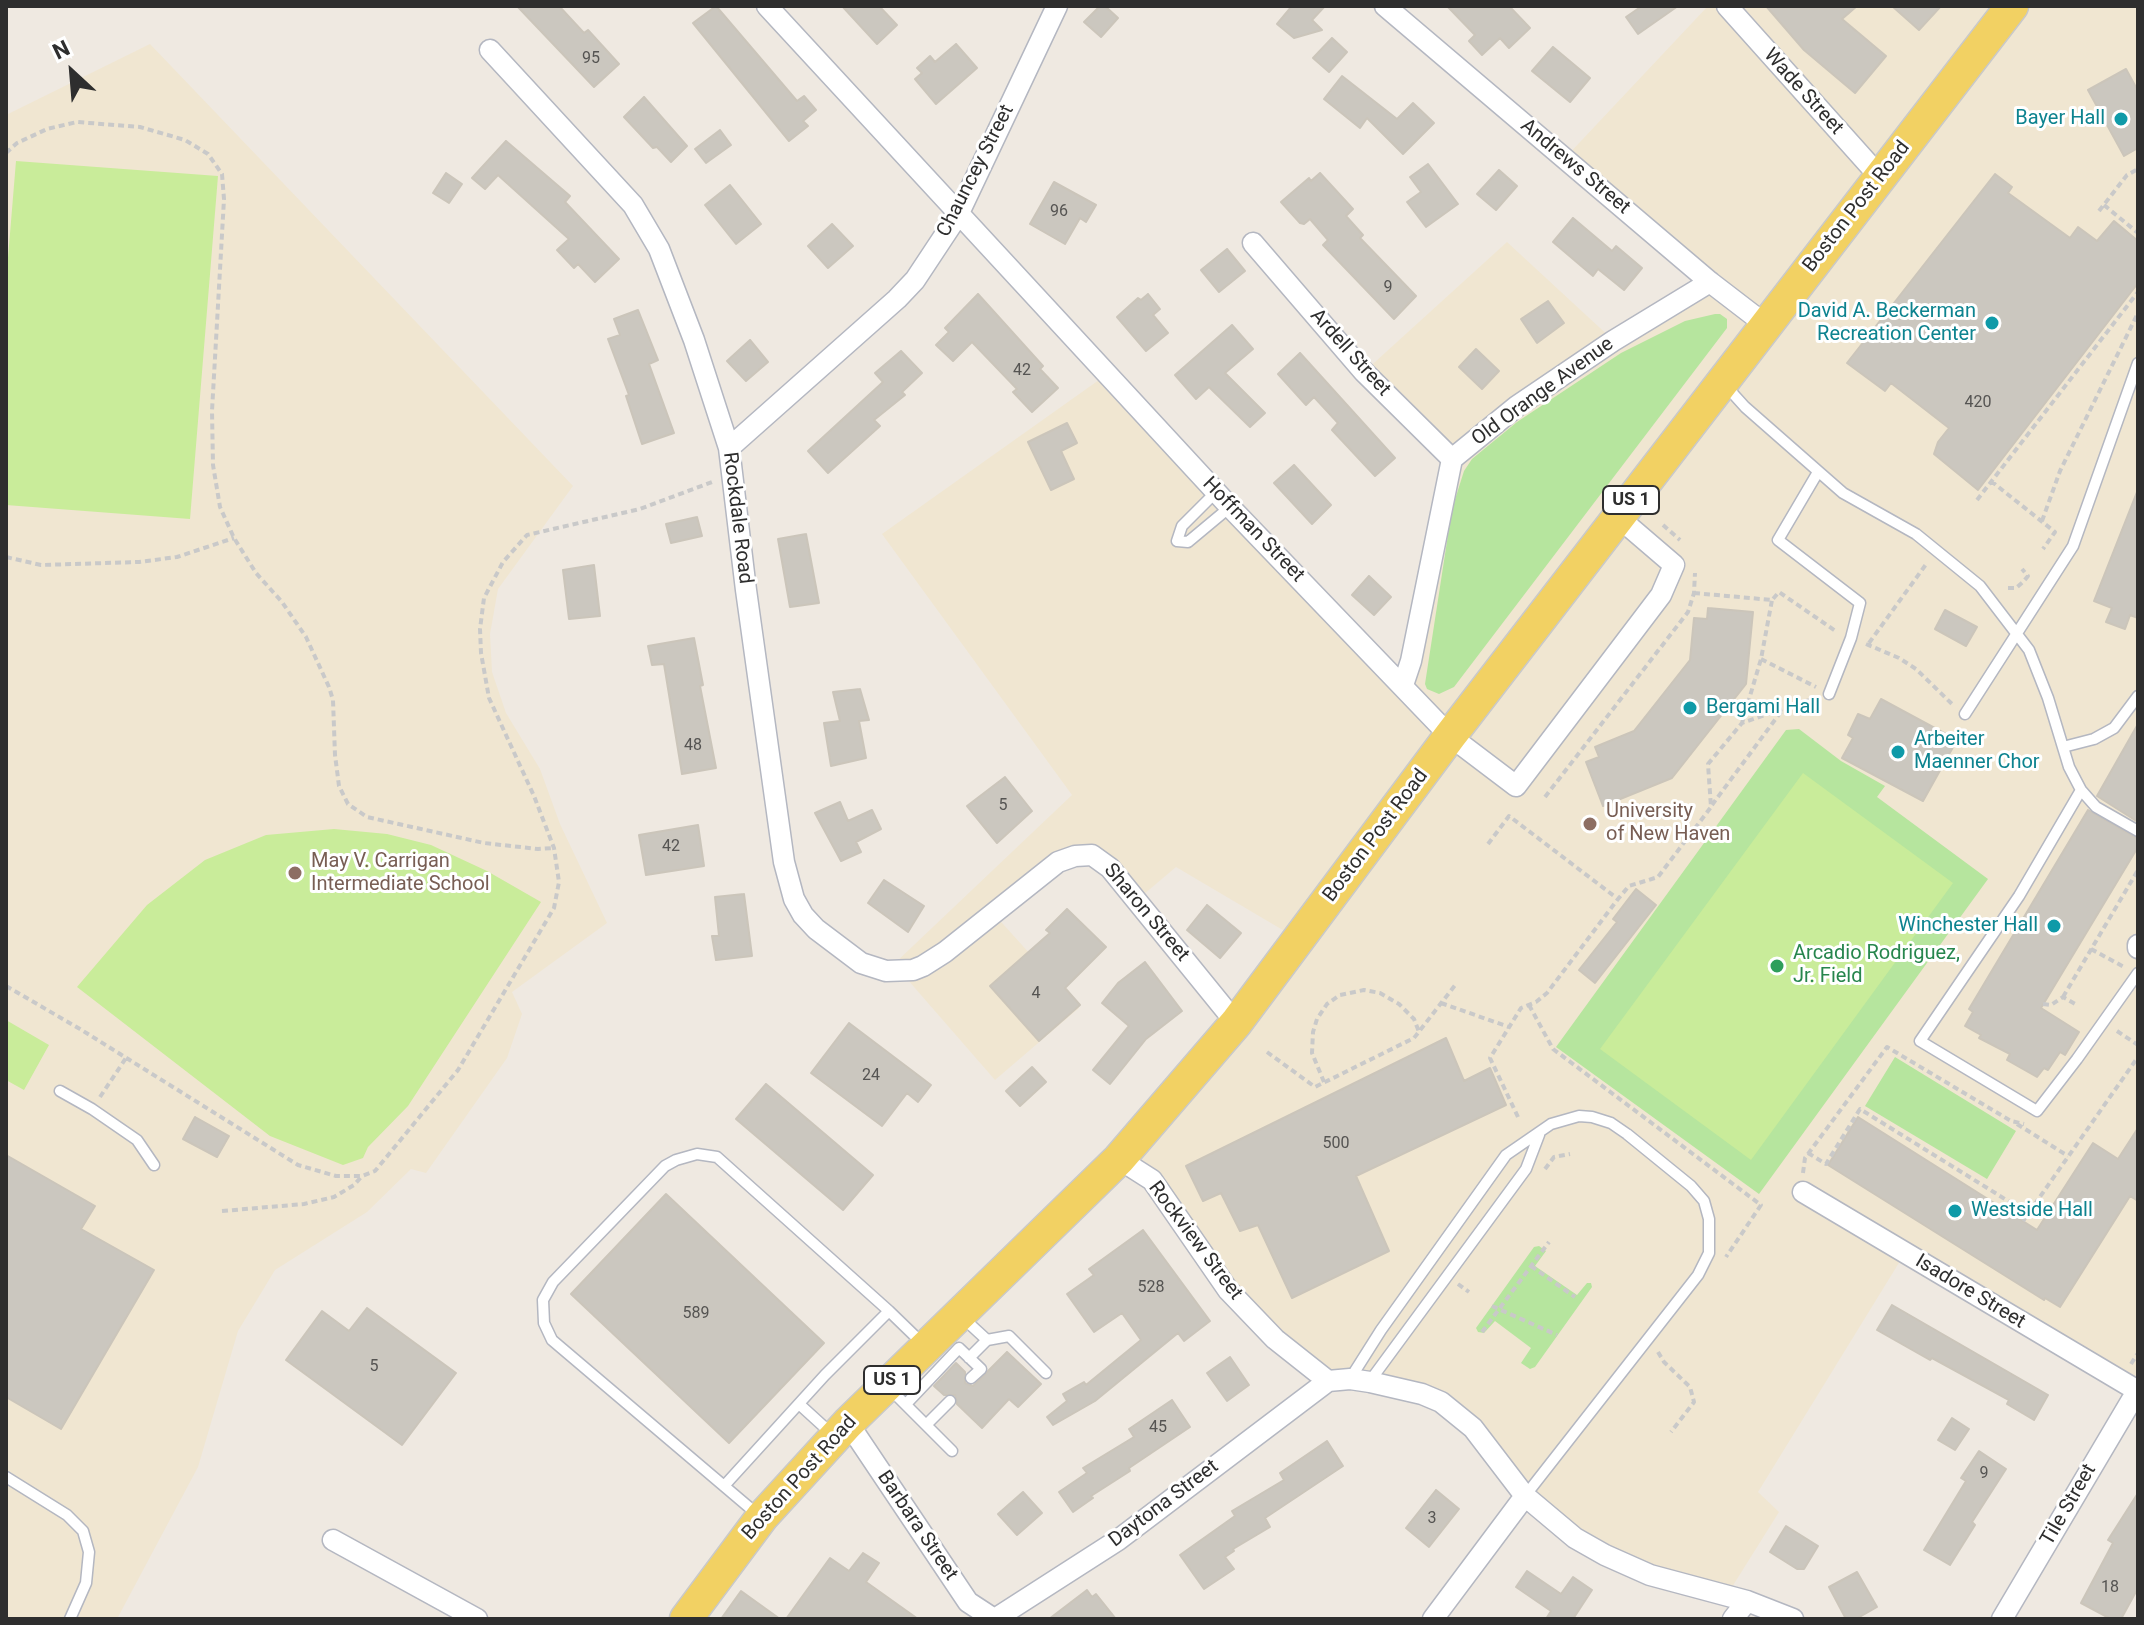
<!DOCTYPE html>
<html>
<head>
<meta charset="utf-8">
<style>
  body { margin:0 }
  #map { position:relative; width:2144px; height:1625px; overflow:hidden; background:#efe9e1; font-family:Roboto,sans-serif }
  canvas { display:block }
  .frame { position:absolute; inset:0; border:8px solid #2e2e2e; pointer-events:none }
  .north { position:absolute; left:32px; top:32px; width:80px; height:80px; -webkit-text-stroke:6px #fff; paint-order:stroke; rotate:334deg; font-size:22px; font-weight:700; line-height:32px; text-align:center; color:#2e2e2e }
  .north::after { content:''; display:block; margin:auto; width:28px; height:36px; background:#2e2e2e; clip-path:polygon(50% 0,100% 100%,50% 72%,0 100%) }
</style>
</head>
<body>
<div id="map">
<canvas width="2144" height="1625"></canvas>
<div class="frame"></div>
<div class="north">N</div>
</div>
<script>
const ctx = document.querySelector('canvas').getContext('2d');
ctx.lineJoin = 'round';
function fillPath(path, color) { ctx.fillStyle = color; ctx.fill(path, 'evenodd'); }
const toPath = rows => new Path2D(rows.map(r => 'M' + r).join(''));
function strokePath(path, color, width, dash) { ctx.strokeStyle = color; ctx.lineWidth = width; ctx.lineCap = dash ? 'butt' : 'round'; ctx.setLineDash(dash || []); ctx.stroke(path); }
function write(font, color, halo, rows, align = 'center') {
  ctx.font = font + ' Roboto,sans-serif'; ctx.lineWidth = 6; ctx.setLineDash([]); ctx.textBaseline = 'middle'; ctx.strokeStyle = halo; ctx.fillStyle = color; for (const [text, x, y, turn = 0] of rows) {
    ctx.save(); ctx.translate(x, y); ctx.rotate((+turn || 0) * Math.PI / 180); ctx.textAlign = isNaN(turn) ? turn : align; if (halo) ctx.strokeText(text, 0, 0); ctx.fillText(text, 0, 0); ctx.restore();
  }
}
fillPath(toPath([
  [1708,6,2138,6,2138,1391,1905,1253,1758,1492,1779,1512,1727,1595,1575,1538,1441,1402,1328,1381,1275,1339,1152,1180,1119,1159,1298,939,1176,867,1137,900,1084,854,993,913,1079,1008,995,1080,894,964,1072,795,882,534,1106,375,1403,685,1452,459,1364,372,1507,242,1613,340,1710,282,1565,158],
  [150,44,573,486,498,589,490,634,492,672,506,713,540,769,560,824,607,923,512,992,522,1014,507,1058,426,1173,411,1169,367,1212,275,1270,238,1331,198,1467,117,1619,6,1619,6,115]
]), '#f0e6d1');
fillPath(toPath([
  [1715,314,1720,314,1727,319,1727,328,1454,687,1439,694,1427,689,1425,684,1452,509,1464,471,1472,459,1517,422,1621,353,1685,321],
  [1799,729,1841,761,1885,786,1877,797,1988,879,1759,1194,1556,1047,1786,730],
  [1895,1057,2016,1131,1987,1179,1865,1106],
  [1539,1246,1546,1251,1535,1266,1577,1295,1587,1283,1591,1283,1592,1287,1535,1367,1530,1369,1521,1363,1531,1348,1495,1321,1484,1333,1478,1332,1476,1328,1534,1247]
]), '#b6e59e');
fillPath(toPath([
  [16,161,218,176,190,519,6,505,6,282],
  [1803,773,1953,883,1751,1160,1600,1049],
  [334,829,387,834,431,845,487,871,541,902,408,1106,368,1147,363,1158,343,1165,270,1136,77,987,147,905,205,860,266,835],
  [6,1020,49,1045,24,1090,6,1080]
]), '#c9ec9a');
const building = toPath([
  [517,6,559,6,584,33,588,30,619,64,594,87,517,6],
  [716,6,797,101,804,96,816,110,803,121,808,126,789,141,693,23,716,6],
  [842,6,879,6,897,25,877,44,842,6],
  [1100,6,1105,6,1118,18,1101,37,1084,22,1100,6],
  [1292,6,1325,6,1312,20,1322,30,1294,38,1277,24,1292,6],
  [1447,6,1509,6,1530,28,1509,48,1500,38,1482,55,1469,41,1475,35,1447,6],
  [1642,6,1678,6,1638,34,1626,17,1642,6],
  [1766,6,1857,6,1842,19,1886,56,1855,93,1804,50,1766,6],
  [1892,6,1941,6,1919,30,1892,6],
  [1332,38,1347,52,1329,72,1313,58,1332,38],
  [956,44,977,68,936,104,915,79,922,73,917,68,930,56,935,62,956,44],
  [1553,47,1590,78,1570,102,1532,71,1553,47],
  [2126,69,2138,91,2138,148,2124,156,2088,90,2126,69],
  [1342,76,1397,119,1413,103,1434,123,1403,154,1367,118,1360,128,1324,99,1342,76],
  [644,97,687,146,671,162,657,147,653,148,624,117,644,97],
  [720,130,731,145,706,163,695,149,720,130],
  [506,141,570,196,565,202,619,259,595,282,578,264,574,268,557,250,569,239,498,175,485,189,472,178,506,141],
  [1428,164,1458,204,1426,227,1407,202,1421,192,1410,177,1428,164],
  [1499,170,1517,186,1496,210,1477,194,1499,170],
  [446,173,462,184,449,203,433,193,446,173],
  [1320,173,1353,209,1346,216,1363,235,1360,238,1416,296,1394,319,1323,245,1328,240,1310,219,1304,224,1300,223,1281,202,1309,178,1311,181,1320,173],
  [1995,174,2012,187,2008,193,2070,238,2078,227,2097,241,2114,221,2138,241,2138,283,1978,490,1934,454,1938,442,1949,428,1891,383,1885,391,1847,363,1995,174],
  [1054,182,1096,205,1086,222,1080,218,1065,244,1030,224,1054,182],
  [730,185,761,224,736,244,705,205,730,185],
  [1573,218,1612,251,1616,246,1642,268,1624,290,1598,269,1593,276,1553,242,1573,218],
  [832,224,853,246,828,268,808,246,832,224],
  [1227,249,1245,271,1219,292,1201,270,1227,249],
  [978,294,1043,366,1040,369,1058,388,1032,412,1013,392,1017,389,972,342,953,361,936,345,949,332,945,328,978,294],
  [1148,294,1160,309,1153,315,1168,333,1146,351,1117,317,1138,298,1141,300,1148,294],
  [1548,301,1564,323,1537,343,1521,319,1548,301],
  [638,310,658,360,649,364,674,433,642,444,626,396,629,395,608,339,620,335,614,319,638,310],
  [1232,325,1253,349,1225,373,1265,413,1250,427,1209,387,1196,399,1175,375,1232,325],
  [750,340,768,362,746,381,727,361,750,340],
  [1476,349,1499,371,1482,389,1459,367,1476,349],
  [901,351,922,373,902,392,905,395,874,420,880,426,828,473,808,451,883,382,875,373,901,351],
  [1300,353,1395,458,1375,476,1332,430,1338,423,1314,397,1306,405,1278,374,1300,353],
  [1067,423,1077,443,1061,451,1074,479,1051,490,1028,442,1067,423],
  [1294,465,1331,505,1312,524,1274,483,1294,465],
  [2137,492,2138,618,2130,615,2125,629,2106,622,2112,608,2094,601,2137,492],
  [697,517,702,536,671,543,666,524,697,517],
  [806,534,819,603,790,607,778,539,806,534],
  [594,565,600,616,569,619,563,570,594,565],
  [1369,576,1391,597,1374,615,1352,595,1369,576],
  [1708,608,1753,612,1746,684,1672,778,1603,806,1586,762,1599,757,1595,747,1634,731,1690,660,1694,618,1707,619,1708,608],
  [1945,610,1977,627,1966,646,1935,629,1945,610],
  [694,638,703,685,700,686,716,768,682,774,664,664,652,665,648,646,694,638],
  [860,689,869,720,859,721,866,758,831,766,824,723,840,721,833,692,860,689],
  [1881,699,1957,740,1923,801,1842,758,1853,738,1848,735,1858,714,1870,719,1881,699],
  [2138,724,2138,822,2097,796,2138,724],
  [1005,777,1032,811,997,843,967,806,1005,777],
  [840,802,848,821,872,810,881,829,856,842,861,852,841,861,815,813,840,802],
  [2088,810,2138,839,2138,847,2041,1008,2079,1032,2065,1055,2060,1052,2048,1070,2044,1068,2037,1077,2007,1060,2010,1054,1979,1038,1981,1035,1965,1026,1973,1012,1969,1009,2088,810],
  [698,825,704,866,646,875,639,835,698,825],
  [884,880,924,906,908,932,868,903,884,880],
  [1636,889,1656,905,1595,983,1579,970,1617,922,1613,919,1636,889],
  [744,894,752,956,716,960,712,936,719,936,715,897,744,894],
  [1207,905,1241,933,1220,958,1187,930,1207,905],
  [1067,909,1106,947,1065,988,1080,1005,1039,1041,990,986,1050,933,1046,930,1067,909],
  [1145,962,1182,1011,1146,1039,1110,1084,1093,1070,1129,1026,1102,1003,1118,983,1145,962],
  [849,1023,931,1085,918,1102,907,1093,882,1126,811,1073,849,1023],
  [1446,1038,1464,1081,1490,1068,1506,1105,1356,1176,1389,1251,1292,1298,1258,1225,1240,1231,1221,1193,1203,1201,1186,1166,1446,1038],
  [1032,1067,1046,1082,1020,1106,1006,1091,1032,1067],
  [766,1084,873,1175,843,1210,736,1119,766,1084],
  [195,1117,229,1136,217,1157,183,1139,195,1117],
  [1858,1117,2037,1230,2093,1143,2118,1159,2138,1128,2138,1201,2130,1196,2060,1307,2045,1298,2044,1300,1828,1165,1858,1117],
  [6,1155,95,1206,81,1229,154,1270,61,1429,6,1397,6,1155],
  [666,1194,824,1343,729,1443,571,1294,666,1194],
  [1143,1230,1210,1321,1184,1341,1178,1333,1095,1401,1053,1425,1047,1417,1067,1401,1063,1394,1084,1382,1086,1385,1141,1340,1122,1313,1094,1332,1067,1294,1094,1275,1089,1269,1143,1230],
  [1892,1305,2048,1395,2034,1420,2007,1404,2009,1400,1932,1358,1930,1360,1877,1330,1892,1305],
  [367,1308,456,1373,402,1445,286,1360,322,1311,349,1331,367,1308],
  [1007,1352,1041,1384,1018,1407,1009,1399,982,1428,957,1404,955,1395,944,1395,934,1386,956,1363,965,1372,965,1383,973,1386,1007,1352],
  [1230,1357,1249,1385,1227,1401,1207,1373,1230,1357],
  [1172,1400,1190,1427,1129,1468,1130,1471,1091,1496,1093,1498,1073,1512,1059,1492,1087,1473,1083,1468,1134,1437,1129,1429,1172,1400],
  [1952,1418,1969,1429,1955,1450,1938,1440,1952,1418],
  [1327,1441,1343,1466,1265,1518,1270,1527,1233,1549,1234,1551,1225,1557,1234,1569,1204,1589,1180,1555,1235,1516,1232,1511,1284,1480,1280,1473,1327,1441],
  [1979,1451,2006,1469,1972,1522,1975,1525,1950,1565,1924,1550,1966,1481,1961,1478,1979,1451],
  [1436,1490,1459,1509,1429,1547,1406,1528,1436,1490],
  [1023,1492,1042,1513,1017,1535,998,1514,1023,1492],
  [2138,1493,2138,1588,2121,1619,2111,1619,2081,1603,2113,1543,2108,1540,2138,1493],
  [1786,1526,1818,1546,1804,1569,1797,1569,1770,1552,1786,1526],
  [863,1553,879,1563,866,1582,918,1619,786,1619,830,1558,849,1571,863,1553],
  [1527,1571,1561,1594,1573,1577,1592,1590,1573,1619,1546,1619,1551,1611,1516,1587,1527,1571],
  [1857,1572,1877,1607,1856,1619,1846,1619,1829,1587,1857,1572],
  [1087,1590,1092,1597,1096,1594,1116,1619,1049,1619,1087,1590],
  [741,1591,780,1619,721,1619,741,1591]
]);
fillPath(building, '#cbc7bf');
strokePath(building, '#cbc5ba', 2);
const service = toPath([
  [1726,386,1745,407,1843,493,1916,534,1980,586,2029,650,2048,698,2069,767,2081,790,2096,807,2138,831],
  [1818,472,1778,540,1860,603,1851,638,1829,694],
  [1216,492,1182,526,1177,541,1188,542,1230,507],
  [1965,714,2073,546,2138,363],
  [2063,747,2094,739,2114,728,2138,696],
  [2081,790,2019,896,1920,1041,2037,1111,2077,1059,2138,973],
  [60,1091,92,1109,137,1140,154,1165],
  [889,1311,922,1343],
  [962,1317,987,1340],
  [969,1358,987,1340,1009,1336,1046,1373],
  [1350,1379,1381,1330,1506,1155,1551,1124,1579,1116,1592,1117,1611,1123,1627,1134,1691,1186,1704,1201,1709,1219,1709,1253,1698,1275,1525,1496],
  [1370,1381,1526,1169,1539,1135],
  [888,1387,952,1451],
  [799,1404,833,1435],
  [906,1404,959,1348,981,1369,971,1378],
  [926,1425,950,1401],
  [6,1477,67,1515,83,1531,89,1552,86,1583,70,1619],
  [724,1486,825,1375,889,1311,717,1157,697,1154,676,1160,665,1166,553,1282,543,1300,544,1323,552,1340,757,1514]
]);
const minor = toPath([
  [767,6,1230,507,1450,736,1516,786,1661,595,1674,565,1618,517],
  [1385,6,1710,282,1766,325],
  [1727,6,1880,177],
  [490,50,633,205,659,249,694,340,729,448,746,590,784,862,794,899,803,915,816,929,861,963,886,971,913,970,923,966,945,952,1058,862,1075,856,1092,855,1110,868,1236,1023],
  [1253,243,1364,372,1452,459],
  [729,448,897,299,915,280,958,215,1057,6],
  [1403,685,1411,661,1452,459,1517,406,1613,341,1710,282],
  [2138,945,2138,948],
  [1119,1159,1152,1180,1228,1290,1275,1339,1328,1381,1350,1379,1370,1382,1422,1394,1441,1402,1473,1428,1525,1496,1575,1538,1605,1555,1650,1575,1747,1601,1793,1619],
  [1803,1192,2138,1391],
  [848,1423,968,1602,994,1619],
  [333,1540,477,1619],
  [995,1619,1118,1540,1328,1381],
  [1433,1619,1525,1496],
  [1733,1619,1747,1601],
  [2002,1619,2137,1391]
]);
const primary = toPath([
  [686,1619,762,1517,848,1423,1119,1159,1236,1023,1450,736,2012,6]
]);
strokePath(service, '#b4b7c1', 13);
strokePath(minor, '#b4b7c1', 23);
strokePath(primary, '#c9c9c9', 35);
strokePath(toPath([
  [2138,59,2138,70],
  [6,153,17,143,47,129,77,122,140,127,185,140,208,154,222,174,224,199,212,411,213,465,220,507,234,538,256,573,282,602,306,637,329,687,333,700,335,755,339,786,348,804,367,817,484,843,538,849,554,848],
  [2104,205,2138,233],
  [2099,211,2127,175,2138,169],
  [1991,481,2055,532,2043,549],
  [1977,500,2138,292],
  [2042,521,2060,471,2137,315],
  [1663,525,1680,540],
  [6,557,41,565,139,562,177,557,234,538],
  [2008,588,2016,588,2023,582,2028,576,2022,569],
  [1694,593,1772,600,1779,592,1837,632],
  [1869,643,1927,563],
  [1866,644,1899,658,1916,669,1952,704],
  [1761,659,1816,687],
  [1742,723,1761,659,1772,600],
  [1545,797,1688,612,1694,593,1695,573],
  [1712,805,1783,709],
  [1488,844,1509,816,1618,899,1629,886,1658,877,1711,807,1708,764,1742,723,1815,698],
  [2091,949,2124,967],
  [6,986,80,1029,298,1165,336,1176,362,1176,375,1171,458,1070,554,908,559,882,554,848,534,796,489,698,481,653,480,629,484,598,503,562,527,535,640,509,712,482],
  [2063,997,2138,870],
  [1441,1003,1509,1027],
  [2043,1004,2051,1005,2063,997,2077,1005],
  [1529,1005,1553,1049,1761,1205,1726,1257],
  [2117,1031,2138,1045],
  [1267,1052,1315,1087,1414,1038,1456,984],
  [1324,1082,1312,1053,1313,1032,1317,1019,1327,1004,1340,995,1364,990,1380,993,1399,1004,1414,1019,1419,1032],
  [100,1097,126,1058],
  [1518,1117,1490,1058,1521,1008,1536,1002,1547,993,1618,899],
  [2017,1124,2068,1156],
  [1808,1153,1826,1164,1860,1109,2029,1214],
  [1545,1169,1554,1157,1570,1154],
  [1803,1173,1805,1158,1887,1047,2011,1121,2024,1124],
  [222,1211,304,1204,334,1197,354,1185,362,1176],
  [2023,1221,2138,1057],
  [1531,1266,1575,1297],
  [1458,1284,1469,1292],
  [1492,1306,1557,1335],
  [1482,1332,1549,1242],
  [1658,1352,1664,1362,1690,1387,1694,1402,1671,1432],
  [2131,1364,2138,1353]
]), '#c9c9c9', 4, [6, 4]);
strokePath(service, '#fff', 10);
strokePath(minor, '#fff', 20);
strokePath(primary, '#f2d163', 32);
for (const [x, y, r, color] of [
  [2121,119,8,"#0f9aa8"],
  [1992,323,8,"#0f9aa8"],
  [1690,708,8,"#0f9aa8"],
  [1898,752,8,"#0f9aa8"],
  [1590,824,8,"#8d6e63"],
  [295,873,8,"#8d6e63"],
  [2054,926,8,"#0f9aa8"],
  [1777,966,8,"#2e9e5b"],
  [1955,1211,8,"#0f9aa8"]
]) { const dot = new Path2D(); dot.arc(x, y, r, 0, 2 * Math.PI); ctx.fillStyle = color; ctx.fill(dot); strokePath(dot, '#fff', 3); }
write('16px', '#555452', null, [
  ["95",591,59],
  ["96",1059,212],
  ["9",1388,288],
  ["42",1022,371],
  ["420",1978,403],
  ["48",693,746],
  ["5",1003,806],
  ["42",671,847],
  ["4",1036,994],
  ["24",871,1076],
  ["500",1336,1144],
  ["528",1151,1288],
  ["589",696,1314],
  ["5",374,1367],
  ["45",1158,1428],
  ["9",1984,1474],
  ["3",1432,1519],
  ["18",2110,1588]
]);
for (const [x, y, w] of [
  [1631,500,56],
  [892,1380,56]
]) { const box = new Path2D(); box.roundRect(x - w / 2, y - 14, w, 28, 6); ctx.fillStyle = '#fff'; ctx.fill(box); strokePath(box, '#2e2e2e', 2); }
write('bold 18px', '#2e2e2e', null, [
  ["US 1",1631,500],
  ["US 1",892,1380]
]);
write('20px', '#2e2e2e', '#fff', [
  ["Wade Street",1803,92,48],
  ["Andrews Street",1575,167,40],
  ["Chauncey Street",976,171,-63],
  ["Boston Post Road",1857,207,-52],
  ["Ardell Street",1350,353,48],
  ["Old Orange Avenue",1543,392,-36],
  ["Rockdale Road",737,518,83],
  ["Hoffman Street",1253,530,46],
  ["Boston Post Road",1376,836,-53],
  ["Sharon Street",1146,913,50],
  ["Rockview Street",1195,1241,53],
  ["Isadore Street",1970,1292,31],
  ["Boston Post Road",800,1478,-48],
  ["Daytona Street",1164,1504,-37],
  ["Tile Street",2069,1505,-60],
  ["Barbara Street",917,1526,56]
]);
write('20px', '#0d838f', '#fff', [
  ["Bayer Hall",2105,119],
  ["David A. Beckerman",1976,312],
  ["Recreation Center",1976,335],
  ["Bergami Hall",1706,708,"left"],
  ["Arbeiter",1914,740,"left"],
  ["Maenner Chor",1914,763,"left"],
  ["Winchester Hall",2038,926],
  ["Westside Hall",1971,1211,"left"]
], 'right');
write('20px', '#785e54', '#fff', [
  ["University",1606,812],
  ["of New Haven",1606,835],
  ["May V. Carrigan",311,862],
  ["Intermediate School",311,885]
], 'left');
write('20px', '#27864d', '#fff', [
  ["Arcadio Rodriguez,",1793,954],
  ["Jr. Field",1793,977]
], 'left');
</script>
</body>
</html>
